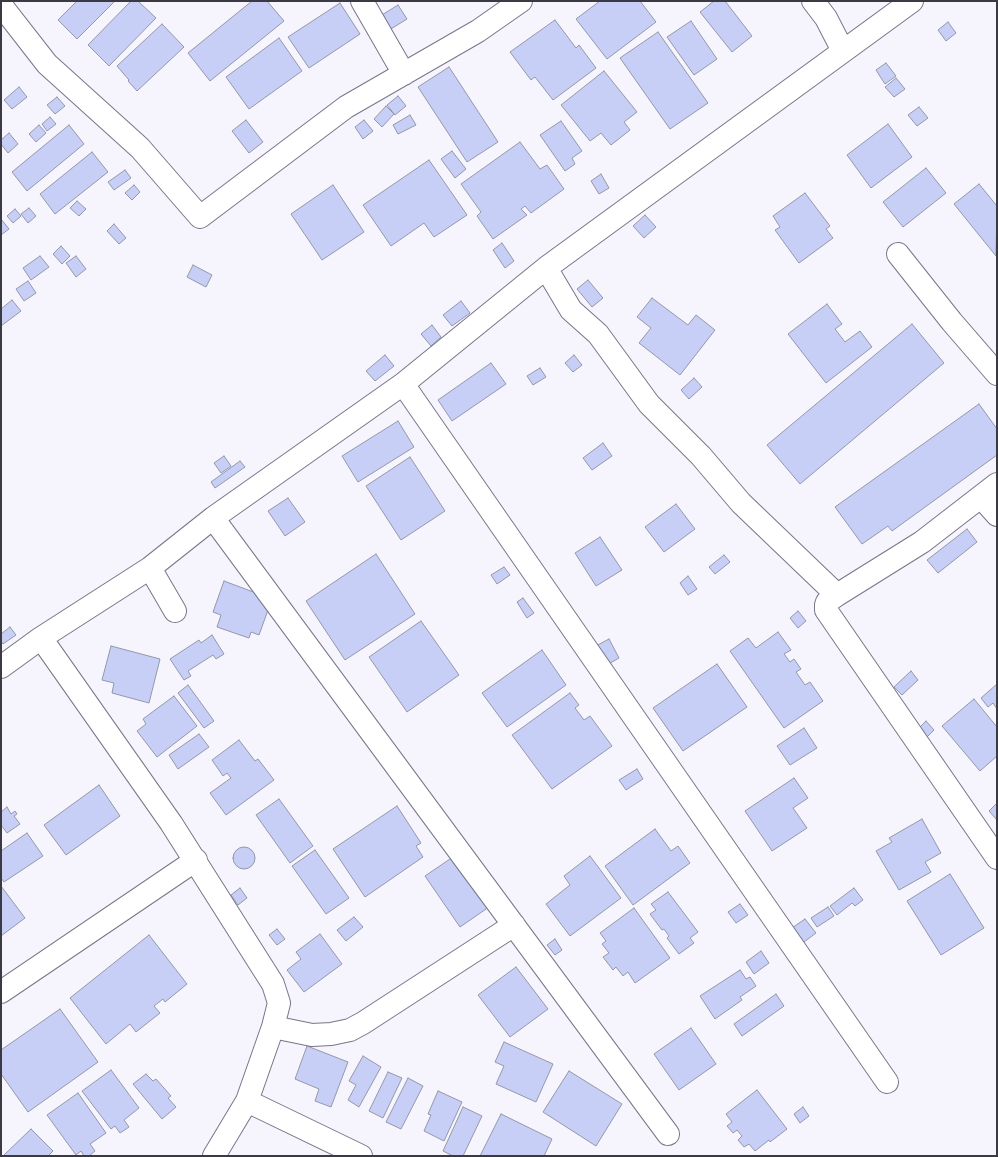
<!DOCTYPE html>
<html>
<head>
<meta charset="utf-8">
<style>
  body { margin:0 }
  #map { position:relative; width:998px; height:1157px; overflow:hidden; background:#f6f4fc; font-family:Raleway,sans-serif }
  canvas { display:block }
  .frame { position:absolute; inset:0; border:2px solid #3b3a42; pointer-events:none }
</style>
</head>
<body>
<div id="map">
<canvas width="998" height="1157"></canvas>
<div class="frame"></div>
</div>
<script>
const ctx = document.querySelector('canvas').getContext('2d');
ctx.lineJoin = 'round';
function fillPath(path, color) { ctx.fillStyle = color; ctx.fill(path, 'evenodd'); }
const toPath = rows => new Path2D(rows.map(r => 'M' + r).join(''));
function strokePath(path, color, width, dash) { ctx.strokeStyle = color; ctx.lineWidth = width; ctx.lineCap = dash ? 'butt' : 'round'; ctx.setLineDash(dash || []); ctx.stroke(path); }
const building = toPath([
  [77,1,115,1,77,39,58,20,77,1],
  [131,1,138,1,156,18,109,66,88,45,131,1],
  [252,1,267,1,284,21,210,81,188,53,252,1],
  [600,1,640,1,656,22,607,59,576,19,600,1],
  [714,1,725,1,752,36,732,52,700,12,714,1],
  [340,3,360,34,309,68,288,37,340,3],
  [398,5,407,19,386,32,377,18,398,5],
  [555,20,576,48,579,45,596,68,553,100,535,77,531,80,510,52,555,20],
  [691,21,717,59,694,75,667,37,691,21],
  [948,22,956,33,946,41,938,30,948,22],
  [162,24,184,47,137,91,128,81,129,80,117,66,162,24],
  [658,32,708,103,670,129,620,58,658,32],
  [279,38,302,71,249,109,226,77,279,38],
  [886,63,896,76,885,84,876,70,886,63],
  [449,67,498,142,467,162,418,87,449,67],
  [604,71,637,112,624,122,630,130,611,145,601,133,590,141,561,105,604,71],
  [896,78,905,89,894,97,885,87,896,78],
  [19,87,27,97,12,109,4,100,19,87],
  [398,96,406,106,395,115,387,105,398,96],
  [57,97,65,106,55,114,47,105,57,97],
  [386,106,394,114,382,127,374,119,386,106],
  [919,107,928,118,917,126,908,115,919,107],
  [410,115,416,125,398,134,393,125,410,115],
  [50,117,56,124,47,131,42,124,50,117],
  [246,120,263,142,249,153,232,131,246,120],
  [364,120,373,131,363,139,355,127,364,120],
  [561,121,582,151,572,158,575,164,565,171,540,135,561,121],
  [888,124,912,157,871,188,847,155,888,124],
  [39,125,46,133,36,142,29,134,39,125],
  [69,125,84,144,27,191,12,172,69,125],
  [9,133,18,144,8,153,1,144,1,140,9,133],
  [520,142,540,169,547,165,564,189,531,213,525,206,521,209,527,215,493,239,477,216,481,212,461,184,520,142],
  [452,151,466,169,455,178,441,159,452,151],
  [92,152,108,172,55,214,40,194,92,152],
  [429,160,467,215,434,237,424,223,391,246,363,205,429,160],
  [926,168,946,193,903,227,883,202,926,168],
  [125,170,131,178,114,190,108,182,125,170],
  [601,174,609,188,599,194,591,181,601,174],
  [979,184,997,206,996,256,954,204,979,184],
  [134,185,140,192,132,200,125,193,134,185],
  [333,185,364,232,322,260,291,214,333,185],
  [805,193,830,226,826,229,833,238,799,263,775,230,780,227,773,216,805,193],
  [77,201,86,209,79,216,70,208,77,201],
  [29,208,36,216,28,223,21,214,29,208],
  [15,209,21,216,13,223,7,216,15,209],
  [645,215,656,227,644,238,633,226,645,215],
  [1,219,9,229,1,235,1,219],
  [114,224,126,238,119,244,107,231,114,224],
  [502,243,514,261,505,268,493,250,502,243],
  [61,246,70,256,62,264,53,254,61,246],
  [40,256,49,267,31,280,23,268,40,256],
  [76,256,86,269,76,277,66,263,76,256],
  [193,265,212,275,206,287,187,277,193,265],
  [588,280,603,298,592,307,577,289,588,280],
  [28,281,36,293,24,301,16,289,28,281],
  [652,298,688,325,696,315,715,330,680,375,639,343,651,328,637,317,652,298],
  [12,300,21,311,1,326,1,309,12,300],
  [461,301,470,313,452,326,443,315,461,301],
  [827,304,842,324,835,329,845,342,860,331,872,347,826,383,788,334,827,304],
  [912,324,944,363,800,484,767,445,912,324],
  [432,325,441,337,431,346,421,334,432,325],
  [385,355,394,366,375,381,366,371,385,355],
  [574,355,582,365,573,372,565,363,574,355],
  [491,363,506,384,452,421,438,400,491,363],
  [540,368,546,377,533,385,527,376,540,368],
  [694,378,702,387,689,399,681,390,694,378],
  [979,404,997,429,997,455,892,531,888,526,862,544,835,507,979,404],
  [398,421,414,447,358,482,342,456,398,421],
  [603,443,612,456,592,470,583,458,603,443],
  [224,456,231,466,221,473,214,463,224,456],
  [410,457,445,511,401,540,366,486,410,457],
  [240,461,245,467,215,488,211,482,240,461],
  [288,498,305,522,285,536,268,511,288,498],
  [676,504,695,529,664,552,645,527,676,504],
  [967,529,977,542,938,573,927,560,967,529],
  [600,537,622,570,596,586,575,553,600,537],
  [376,554,415,614,345,660,306,601,376,554],
  [724,555,730,562,715,574,709,567,724,555],
  [504,567,510,575,497,584,491,575,504,567],
  [688,576,697,589,688,595,680,583,688,576],
  [224,581,272,599,259,635,251,632,249,638,217,627,221,615,213,612,224,581],
  [523,598,534,613,527,618,517,602,523,598],
  [798,611,806,621,798,628,790,618,798,611],
  [421,621,459,675,407,712,369,657,421,621],
  [10,627,16,635,3,644,1,641,1,634,10,627],
  [778,632,791,650,784,654,790,662,794,659,801,669,796,672,805,685,810,682,823,701,784,728,730,651,748,638,756,648,778,632],
  [212,635,224,654,216,659,213,655,188,671,191,676,184,680,170,659,199,640,201,643,212,635],
  [609,639,619,658,605,666,594,647,609,639],
  [111,646,160,659,149,703,112,693,114,683,102,680,111,646],
  [542,650,566,685,507,727,482,693,542,650],
  [717,664,747,707,683,751,653,708,717,664],
  [911,671,918,680,902,695,894,687,911,671],
  [997,684,997,709,993,703,988,707,981,698,997,684],
  [188,685,214,721,204,728,178,693,188,685],
  [570,693,579,705,575,708,584,720,590,716,612,746,552,789,512,735,570,693],
  [174,696,197,726,157,757,137,731,146,724,143,719,174,696],
  [974,699,997,727,997,756,980,771,942,726,974,699],
  [926,721,934,730,924,740,916,731,926,721],
  [804,728,817,748,790,765,777,746,804,728],
  [199,734,209,747,178,769,169,755,199,734],
  [239,740,255,761,258,759,274,780,226,815,210,793,231,778,227,773,223,776,212,760,239,740],
  [637,769,643,779,626,790,619,780,637,769],
  [794,778,808,798,793,808,807,828,772,851,745,811,794,778],
  [99,785,120,816,66,855,44,825,99,785],
  [279,799,313,846,290,863,256,815,279,799],
  [997,803,997,820,989,811,997,803],
  [397,806,421,843,416,846,423,857,365,897,333,849,397,806],
  [7,807,11,814,15,811,17,814,14,816,20,824,7,833,1,825,1,812,7,807],
  [922,819,941,853,925,862,931,872,899,890,876,851,892,842,889,838,922,819],
  [655,829,671,851,678,846,690,863,633,905,605,866,655,829],
  [27,833,43,856,4,882,1,878,1,851,27,833],
  '233 858a11 11 0 1 1 22 0a11 11 0 1 1-22 0Z',
  [315,850,349,898,326,914,292,866,315,850],
  [590,856,621,898,570,936,546,904,570,885,564,876,590,856],
  [453,857,489,907,460,927,425,876,453,857],
  [950,874,984,928,941,955,907,901,950,874],
  [1,886,25,918,1,936,1,886],
  [240,888,247,898,238,905,231,895,240,888],
  [854,888,863,900,855,906,852,903,837,915,830,906,854,888],
  [668,892,698,932,690,938,694,943,679,954,667,938,669,936,664,929,662,930,650,914,656,910,651,904,668,892],
  [740,904,748,915,736,923,728,912,740,904],
  [828,907,834,916,817,927,811,918,828,907],
  [634,908,670,958,635,983,628,972,623,976,616,967,613,970,603,957,609,953,602,944,606,941,600,933,634,908],
  [354,917,363,927,346,941,337,930,354,917],
  [805,919,816,933,800,945,789,930,805,919],
  [277,929,285,939,277,945,269,935,277,929],
  [320,934,342,964,304,992,287,970,301,959,296,952,320,934],
  [149,935,187,984,165,1002,163,999,154,1006,160,1013,136,1032,130,1024,106,1044,70,998,149,935],
  [555,939,562,950,555,955,547,945,555,939],
  [761,951,769,963,754,974,746,962,761,951],
  [516,967,548,1009,510,1037,478,995,516,967],
  [740,970,746,979,750,977,756,986,740,997,742,1000,715,1019,700,996,740,970],
  [776,994,784,1006,742,1036,734,1024,776,994],
  [60,1009,98,1062,28,1112,1,1074,1,1050,60,1009],
  [691,1028,716,1064,679,1090,654,1054,691,1028],
  [504,1042,553,1064,536,1102,496,1084,504,1066,495,1062,504,1042],
  [307,1046,348,1062,331,1107,315,1101,319,1089,295,1079,307,1046],
  [363,1056,381,1067,359,1107,348,1100,356,1085,349,1081,363,1056],
  [111,1070,139,1108,124,1120,129,1127,120,1133,115,1126,111,1129,82,1091,111,1070],
  [569,1071,622,1104,596,1146,543,1112,569,1071],
  [388,1072,402,1078,383,1118,369,1111,388,1072],
  [146,1074,153,1081,156,1079,171,1096,168,1098,176,1107,162,1119,133,1084,146,1074],
  [408,1078,423,1086,401,1129,386,1122,408,1078],
  [757,1090,787,1129,770,1142,769,1140,755,1151,749,1144,744,1147,738,1140,742,1136,737,1130,733,1133,727,1126,732,1122,726,1114,757,1090],
  [438,1091,462,1102,444,1141,424,1131,431,1115,428,1114,438,1091],
  [78,1093,106,1133,90,1144,95,1151,89,1156,84,1156,81,1151,76,1155,47,1115,78,1093],
  [463,1107,482,1116,463,1156,453,1156,443,1151,463,1107],
  [803,1107,809,1116,800,1123,794,1114,803,1107],
  [501,1114,552,1139,544,1156,480,1156,501,1114],
  [31,1129,53,1151,48,1156,3,1156,31,1129]
]);
fillPath(building, '#c7cff7');
strokePath(building, '#9497aa', 1);
const street = toPath([
  [362,1,404,74],
  [813,1,826,18,843,51],
  [1,5,47,64,140,148,200,217,346,107,478,31,521,1],
  [898,254,952,322,997,374],
  [546,268,571,310,598,334,649,404,701,456,741,503,837,595],
  [403,384,887,1082],
  [997,484,922,542,837,595,827,602,826,605,826,610,997,858],
  [981,497,997,515],
  [213,518,668,1134],
  [150,568,175,611],
  [41,638,171,823,273,984,279,1003,273,1027,247,1101,214,1156],
  [1,667,41,638,150,568,213,518,403,384,546,268,912,1],
  [1,992,196,860],
  [273,1027,312,1035,331,1034,350,1030,363,1023,514,925],
  [247,1101,361,1156]
]);
strokePath(street, '#797688', 24);
strokePath(street, '#fff', 22);
</script>
</body>
</html>
